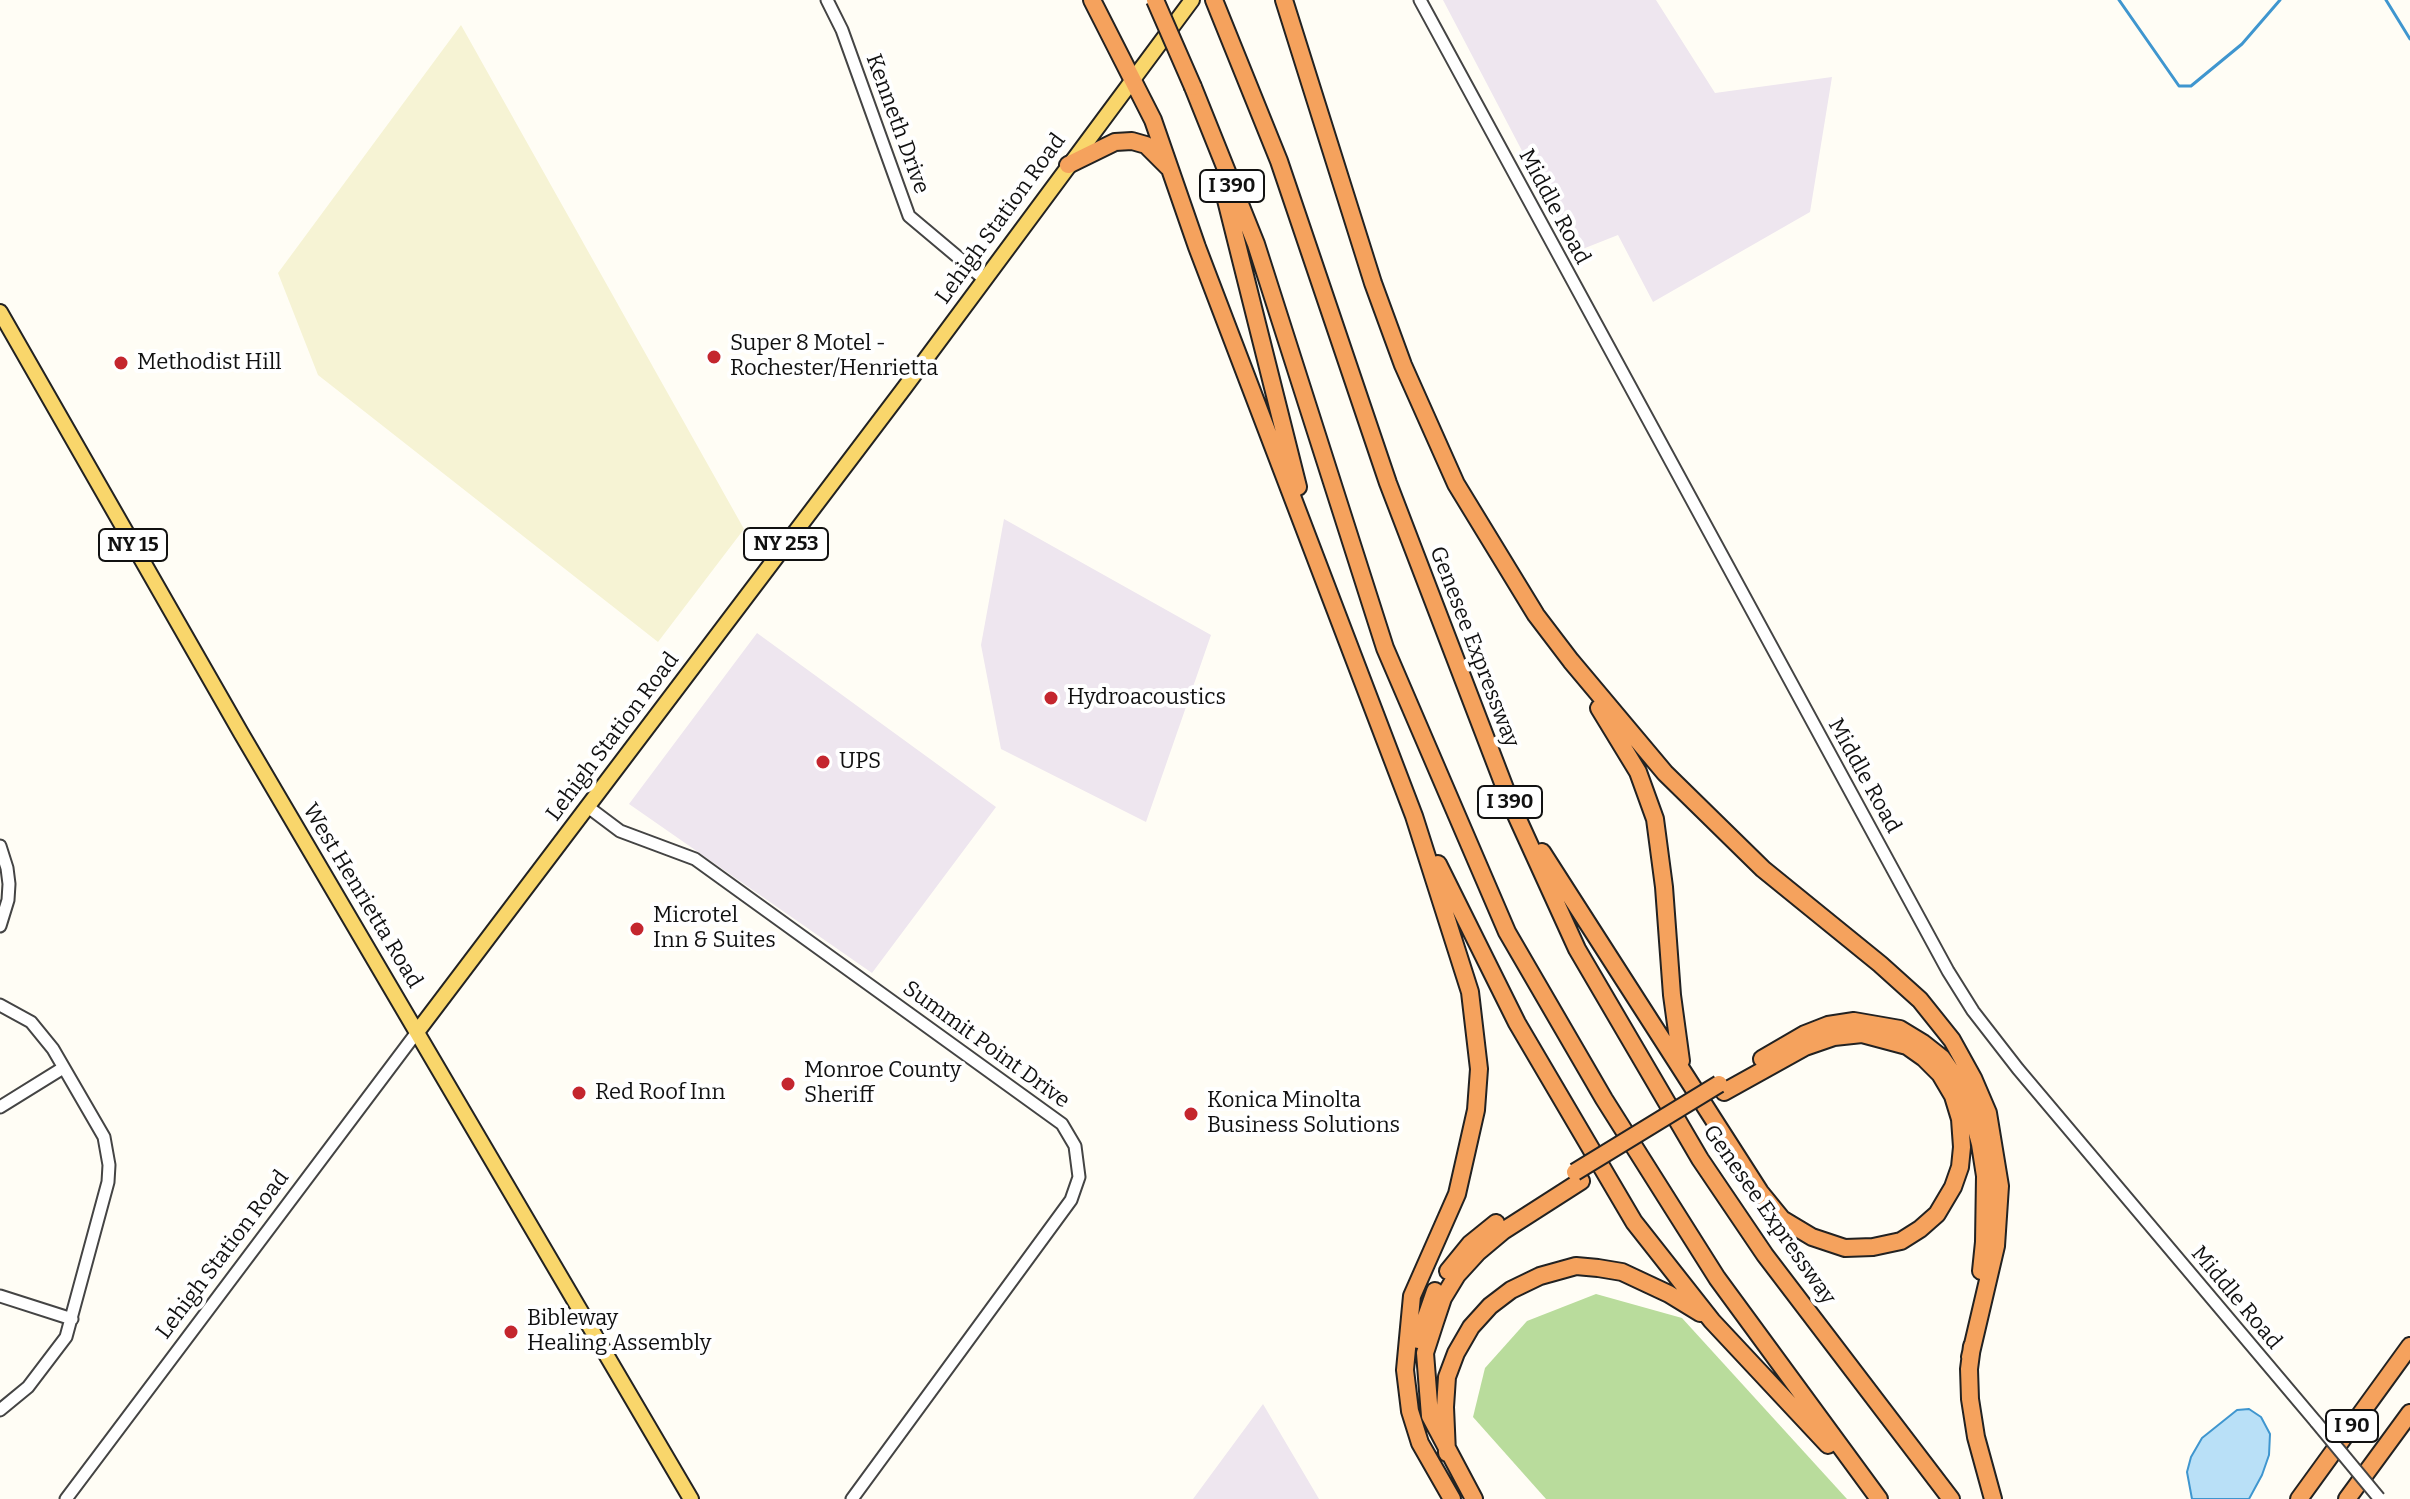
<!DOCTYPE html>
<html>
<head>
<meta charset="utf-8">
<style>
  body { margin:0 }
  canvas { display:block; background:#fffdf5 }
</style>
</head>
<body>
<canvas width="2410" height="1499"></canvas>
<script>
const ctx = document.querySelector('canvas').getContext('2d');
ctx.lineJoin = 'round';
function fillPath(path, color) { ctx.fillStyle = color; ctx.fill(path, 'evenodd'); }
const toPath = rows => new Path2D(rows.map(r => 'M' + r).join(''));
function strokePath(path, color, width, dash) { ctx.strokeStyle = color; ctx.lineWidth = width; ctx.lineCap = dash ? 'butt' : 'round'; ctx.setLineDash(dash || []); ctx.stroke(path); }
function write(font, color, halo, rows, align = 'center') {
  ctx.font = font + ' Bitter,serif'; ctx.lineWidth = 8; ctx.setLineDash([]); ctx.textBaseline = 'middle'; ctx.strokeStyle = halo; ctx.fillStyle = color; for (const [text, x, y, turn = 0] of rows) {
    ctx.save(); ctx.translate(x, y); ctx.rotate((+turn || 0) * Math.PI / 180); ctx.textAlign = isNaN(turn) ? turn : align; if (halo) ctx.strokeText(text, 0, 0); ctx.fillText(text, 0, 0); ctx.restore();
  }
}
fillPath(toPath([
  [1443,0,1656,0,1715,93,1832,77,1810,212,1653,302,1618,235,1575,252],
  [1004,519,1211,635,1146,822,1001,749,981,645],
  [757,633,996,807,872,973,629,804],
  [1263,1404,1319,1499,1193,1499]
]), '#eee6ef');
fillPath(toPath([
  [461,25,744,529,658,642,318,375,278,273]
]), '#f6f3d4');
fillPath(toPath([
  [1596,1294,1682,1318,1847,1499,1546,1499,1473,1417,1485,1368,1527,1321]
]), '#b9dc9c');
const water = toPath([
  [2249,1409,2261,1417,2270,1434,2269,1455,2262,1475,2249,1499,2192,1499,2187,1472,2191,1457,2202,1438,2237,1410,2249,1409]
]);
fillPath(water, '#b9e0f7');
strokePath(water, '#3f96cf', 2);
strokePath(toPath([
  [2119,0,2179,86,2191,86,2242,44,2280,0],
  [2386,0,2410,39]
]), '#3f96cf', 3);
const minor = toPath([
  [827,0,842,30,909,216,984,279],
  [1420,0,1948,971,1973,1011,2018,1069,2316,1422],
  [588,807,620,831,695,859,1062,1124,1075,1146,1079,1177,1071,1200,852,1499],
  [0,846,7,868,9,884,8,900,0,926],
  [0,1005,31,1022,53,1049,104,1137,109,1165,108,1182,66,1337,28,1387,0,1410],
  [0,1107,63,1068],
  [0,1296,72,1319],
  [66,1499,417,1032]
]);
const major = toPath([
  [0,312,241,733,691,1499],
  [417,1032,905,387,1192,0]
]);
const highway = toPath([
  [1092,0,1153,120,1197,247,1414,816,1470,992,1479,1069,1476,1110,1457,1194,1412,1296,1405,1370,1410,1411,1420,1443,1452,1499],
  [1214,0,1279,161,1388,483,1511,804,1577,949,1700,1159,1765,1255,1951,1499],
  [1284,0,1373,283,1403,365,1456,484,1536,615,1571,661,1665,773,1763,869,1880,964,1920,1000,1952,1040,1973,1078,1988,1113,2000,1186,1996,1246,1970,1357],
  [1193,87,1256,244,1385,648,1507,932,1604,1099,1717,1278,1879,1499],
  [1068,165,1115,142,1132,141,1146,145,1168,167],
  [1221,180,1298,487],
  [1599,708,1638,772,1655,819,1664,887,1672,995,1681,1061],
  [1542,852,1760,1192,1782,1219,1812,1237,1845,1248,1873,1247,1901,1241,1920,1229,1937,1214,1953,1187,1960,1167,1962,1147,1960,1119,1953,1096,1940,1074,1924,1058,1907,1046,1862,1034,1834,1037,1805,1047,1724,1092],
  [1438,864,1517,1023,1634,1222,1712,1321,1828,1445],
  [1762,1059,1805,1034,1828,1025,1854,1021,1900,1029,1923,1043,1942,1058,1959,1082,1970,1106,1980,1144,1985,1176,1984,1242,1981,1271],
  [1448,1271,1470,1244,1496,1223],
  [1418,1340,1435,1291],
  [1972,1346,1969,1369,1970,1399,1976,1437,1993,1499],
  [1447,1453,1445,1407,1447,1377,1456,1353,1471,1327,1490,1306,1511,1290,1540,1276,1576,1266,1598,1268,1622,1272,1669,1294,1700,1313],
  [1474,1499,1430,1416,1425,1353,1435,1322,1443,1298,1457,1275,1478,1252,1503,1231,1581,1181],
  [2299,1499,2410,1346],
  [2347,1499,2410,1413]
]);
strokePath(minor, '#444', 15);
strokePath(major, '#222', 18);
strokePath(highway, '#222', 20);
strokePath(minor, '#fff', 11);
strokePath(major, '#f9d66b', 14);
strokePath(highway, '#f5a25d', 16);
const minorBridge = toPath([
  [2316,1422,2379,1498]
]);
const highwayBridge = toPath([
  [1155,0,1193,87],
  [1575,1172,1719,1084]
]);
strokePath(minorBridge, '#444', 15, []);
strokePath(highwayBridge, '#222', 20, []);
strokePath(minorBridge, '#fff', 11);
strokePath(highwayBridge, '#f5a25d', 16);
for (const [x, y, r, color] of [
  [714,357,8,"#c4262e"],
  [121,363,8,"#c4262e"],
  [1051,698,8,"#c4262e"],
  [823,762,8,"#c4262e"],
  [637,929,8,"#c4262e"],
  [788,1084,8,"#c4262e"],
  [579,1093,8,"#c4262e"],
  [1191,1114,8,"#c4262e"],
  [511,1332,8,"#c4262e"]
]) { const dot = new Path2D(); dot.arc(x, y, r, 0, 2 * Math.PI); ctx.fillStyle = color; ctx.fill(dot); strokePath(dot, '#fff', 3); }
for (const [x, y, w] of [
  [1232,186,64],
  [786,544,84],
  [133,545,68],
  [1510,802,64],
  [2352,1426,52]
]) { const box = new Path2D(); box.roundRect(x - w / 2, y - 16, w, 32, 6); ctx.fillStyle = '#fff'; ctx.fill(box); strokePath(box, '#111', 2); }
write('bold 20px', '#111', null, [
  ["I 390",1232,186],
  ["NY 253",786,544],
  ["NY 15",133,545],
  ["I 390",1510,802],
  ["I 90",2352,1426]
]);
write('22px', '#111', '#fff', [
  ["Kenneth Drive",897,124,70],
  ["Middle Road",1554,207,62],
  ["Lehigh Station Road",1001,219,-54],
  ["Genesee Expressway",1474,647,69],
  ["Lehigh Station Road",613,737,-53],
  ["Middle Road",1864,776,61],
  ["West Henrietta Road",362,896,59],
  ["Summit Point Drive",986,1045,36],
  ["Genesee Expressway",1769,1215,55],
  ["Lehigh Station Road",223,1255,-53],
  ["Middle Road",2236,1298,50]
]);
write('22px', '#111', '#fff', [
  ["Super 8 Motel -",730,344],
  ["Rochester/Henrietta",730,369],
  ["Methodist Hill",137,363],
  ["Hydroacoustics",1067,698],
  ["UPS",839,762],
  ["Microtel",653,916],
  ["Inn & Suites",653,941],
  ["Monroe County",804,1071],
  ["Sheriff",804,1096],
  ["Red Roof Inn",595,1093],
  ["Konica Minolta",1207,1101],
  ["Business Solutions",1207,1126],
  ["Bibleway",527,1319],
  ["Healing Assembly",527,1344]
], 'left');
</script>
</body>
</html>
